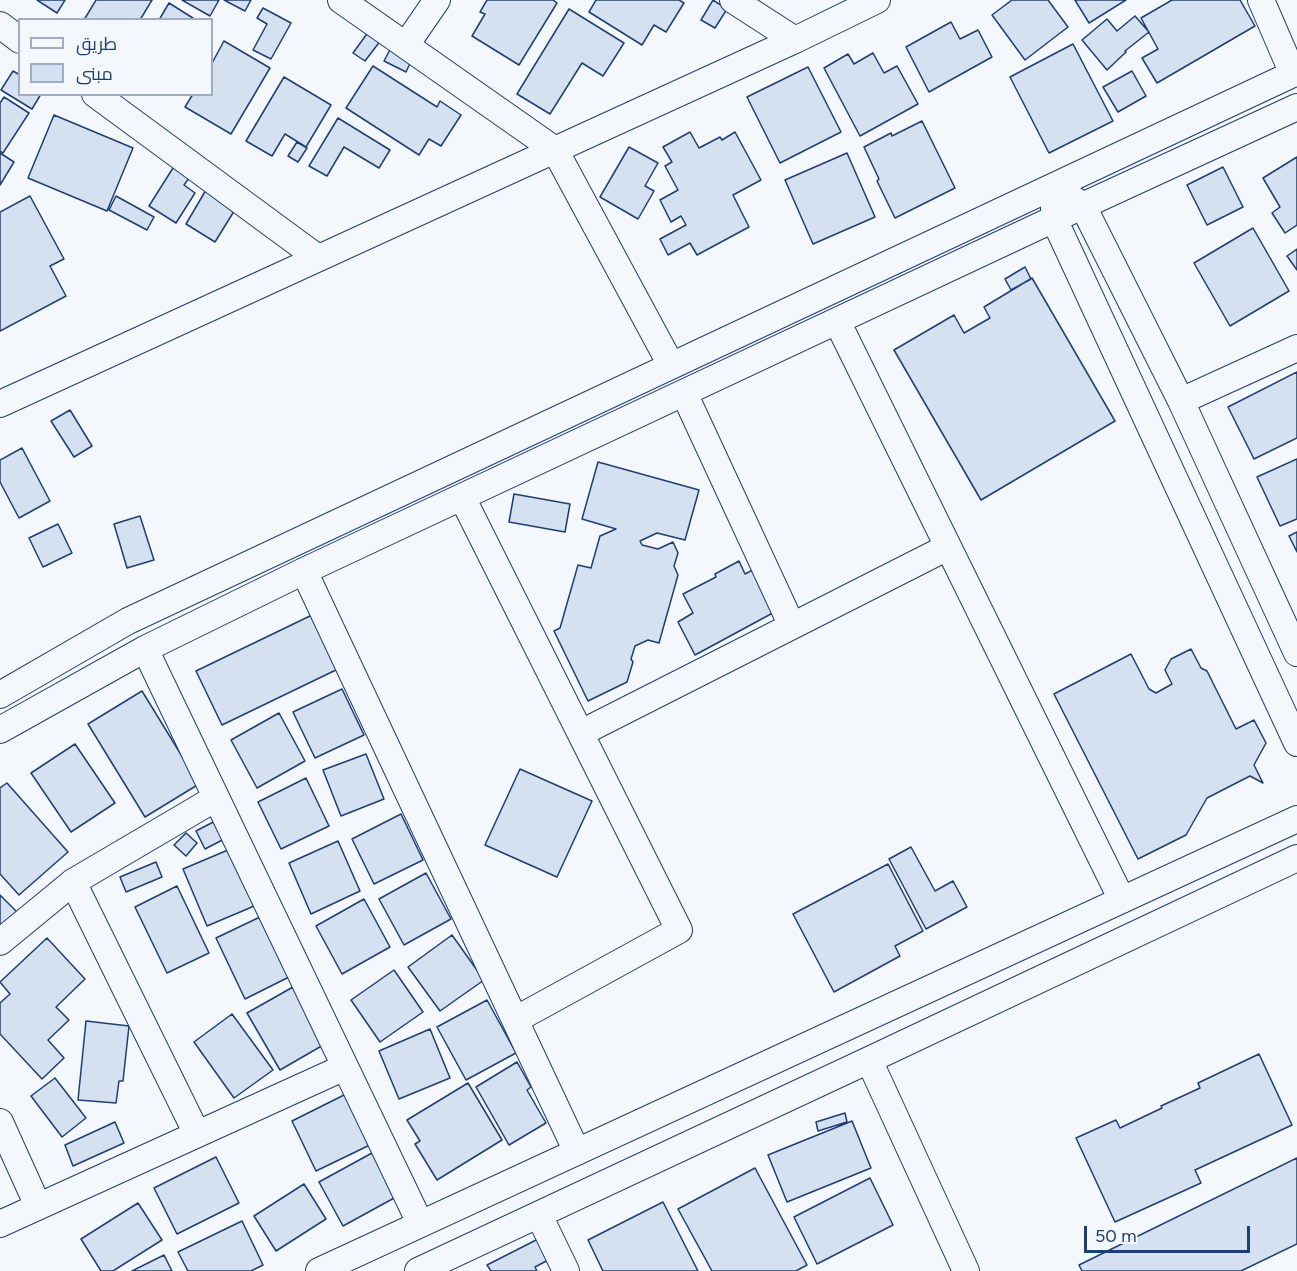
<!DOCTYPE html>
<html>
<head>
<meta charset="utf-8">
<style>
  body { margin:0 }
  #map { position:relative; width:1297px; height:1271px; overflow:hidden; background:#f4f7fb; font-family:Figtree,Cairo,sans-serif }
  canvas { display:block }
  .legend { position:absolute; left:18px; top:18px; width:195px; height:78px; box-sizing:border-box; background:#f4f7fb; border:2px solid #9eadc5; margin:0; padding:8px 10px; list-style:none; font-size:18px; color:#1d3f73 }
  .legend li { display:flex; align-items:center; gap:12px; height:30px }
  .legend b { width:30px; border:2px solid #9eadc5 }
  .scale { position:absolute; left:1084px; top:1226px; width:166px; height:27px; box-sizing:border-box; border:3px solid #1d3f73; border-top:0; padding-left:8px; font-size:18px; line-height:21px; white-space:nowrap; color:#1d3f73; -webkit-text-stroke:4px #f4f7fb; paint-order:stroke }
</style>
</head>
<body>
<div id="map">
<canvas width="1297" height="1271"></canvas>
<ul class="legend">
<li><b style="height:8px;background:#f4f7fb"></b>طريق</li>
<li><b style="height:16px;background:#d5e0f0"></b>مبنى</li>
</ul>
<div class="scale">50 m</div>
</div>
<script>
const ctx = document.querySelector('canvas').getContext('2d');
ctx.lineJoin = 'round';
function fillPath(path, color) { ctx.fillStyle = color; ctx.fill(path, 'evenodd'); }
const toPath = rows => new Path2D(rows.map(r => 'M' + r).join(''));
function strokePath(path, color, width, dash) { ctx.strokeStyle = color; ctx.lineWidth = width; ctx.lineCap = dash ? 'butt' : 'round'; ctx.setLineDash(dash || []); ctx.stroke(path); }
const building = toPath([
  [37,0,65,0,57,13,37,0],
  [96,0,152,0,140,20,84,20,96,0],
  [182,0,219,0,210,16,182,0],
  [224,0,251,0,245,11,224,0],
  [487,0,553,0,557,3,519,65,472,36,485,14,480,12,487,0],
  [596,0,679,0,684,3,666,32,654,25,642,45,589,12,596,0],
  [713,0,727,9,715,28,701,20,713,0],
  [1012,0,1048,0,1068,27,1025,60,992,15,1012,0],
  [1075,0,1126,0,1089,23,1075,0],
  [1172,0,1240,0,1255,26,1157,83,1142,58,1158,49,1141,18,1172,0],
  [169,3,196,20,159,20,169,3],
  [263,8,291,23,271,59,253,50,267,24,257,18,263,8],
  [569,9,624,43,603,76,582,63,550,114,517,94,569,9],
  [1135,16,1149,32,1125,51,1126,52,1107,70,1082,40,1107,19,1117,31,1135,16],
  [951,22,960,39,978,30,992,57,929,92,906,47,951,22],
  [369,31,381,40,365,61,353,53,369,31],
  [224,41,270,68,231,134,185,107,193,94,212,94,212,63,224,41],
  [1073,44,1113,121,1049,153,1010,77,1073,44],
  [392,46,413,57,406,72,384,61,392,46],
  [873,53,884,73,897,66,918,104,860,136,824,68,848,54,854,64,873,53],
  [373,66,437,107,440,101,461,115,441,146,429,139,419,155,346,108,373,66],
  [808,67,841,132,780,163,747,97,808,67],
  [13,71,20,75,20,94,41,94,32,109,1,90,13,71],
  [1132,71,1146,96,1118,112,1103,87,1132,71],
  [284,77,331,105,306,147,285,134,272,156,246,141,284,77],
  [4,97,29,113,3,153,0,151,0,103,4,97],
  [54,115,133,148,107,211,28,178,54,115],
  [338,118,390,150,379,168,344,147,327,176,309,166,338,118],
  [922,121,955,188,895,218,877,181,879,179,864,147,891,133,892,136,922,121],
  [690,132,699,148,720,137,722,140,735,132,761,180,733,195,749,227,697,255,690,243,668,255,660,239,686,225,681,216,671,222,660,200,678,190,665,166,672,162,663,147,690,132],
  [297,142,307,148,298,162,288,156,297,142],
  [629,147,658,163,645,186,654,191,638,219,600,197,629,147],
  [0,153,14,162,0,185,0,153],
  [847,153,875,217,813,244,785,180,847,153],
  [1297,157,1297,225,1285,233,1272,213,1280,207,1263,178,1297,157],
  [178,160,194,171,184,185,195,193,176,223,149,206,178,160],
  [1223,167,1243,207,1207,225,1187,185,1223,167],
  [206,190,236,208,215,242,186,224,206,190],
  [30,196,64,259,50,266,66,296,0,331,0,212,30,196],
  [116,196,154,217,147,230,109,210,116,196],
  [1253,228,1289,291,1230,326,1194,263,1253,228],
  [1297,249,1297,270,1287,256,1297,249],
  [1025,267,1031,279,1011,290,1005,279,1025,267],
  [1032,278,1115,421,981,500,894,350,954,315,964,333,990,318,984,307,1032,278],
  [1297,372,1297,438,1254,459,1228,407,1297,372],
  [70,410,92,446,74,457,51,421,70,410],
  [22,448,50,501,19,518,0,482,0,460,22,448],
  [1297,459,1297,519,1280,526,1257,477,1297,459],
  [598,462,699,490,685,540,657,533,640,541,642,545,658,549,673,542,678,553,674,566,678,575,659,643,648,640,635,646,631,659,633,662,627,682,588,701,554,631,560,628,578,565,591,568,600,536,616,529,582,519,598,462],
  [514,494,570,504,565,532,509,522,514,494],
  [140,516,154,560,127,568,114,524,140,516],
  [58,524,72,553,43,567,29,538,58,524],
  [1297,532,1297,552,1289,536,1297,532],
  [739,561,745,574,760,566,782,608,695,655,678,622,693,613,683,594,716,577,715,574,739,561],
  [312,615,338,669,222,725,196,671,312,615],
  [1191,649,1201,668,1207,671,1236,729,1254,720,1266,743,1254,765,1263,783,1250,776,1207,798,1186,835,1138,859,1054,694,1131,654,1149,689,1156,693,1172,684,1165,670,1171,659,1191,649],
  [342,689,364,735,315,758,293,712,342,689],
  [142,691,199,784,145,817,88,724,142,691],
  [279,713,305,761,257,788,231,740,279,713],
  [75,744,115,803,71,832,31,773,75,744],
  [366,754,384,799,341,816,323,770,366,754],
  [520,769,592,801,557,877,485,845,520,769],
  [306,778,329,826,281,849,258,802,306,778],
  [7,783,68,852,19,895,0,874,0,788,7,783],
  [401,814,423,860,374,884,352,839,401,814],
  [221,818,230,836,205,849,196,831,221,818],
  [186,833,197,843,186,856,174,845,186,833],
  [338,841,360,891,311,914,289,863,338,841],
  [235,847,259,904,207,926,183,869,235,847],
  [911,847,935,891,953,881,967,907,926,929,889,859,911,847],
  [156,862,162,877,126,892,120,877,156,862],
  [888,864,923,931,895,946,900,956,834,992,793,914,888,864],
  [426,873,451,919,404,945,379,899,426,873],
  [177,886,209,953,167,973,135,907,177,886],
  [0,895,18,913,0,931,0,895],
  [364,899,390,947,342,974,316,926,364,899],
  [262,916,291,976,245,999,216,938,262,916],
  [452,935,484,980,440,1011,408,967,452,935],
  [47,938,85,979,56,1007,69,1020,48,1040,64,1058,42,1079,0,1034,0,1003,10,994,0,982,47,938],
  [394,970,423,1012,380,1042,351,1000,394,970],
  [293,987,325,1044,280,1070,247,1013,293,987],
  [487,1000,516,1053,466,1080,437,1027,487,1000],
  [232,1014,273,1070,234,1098,194,1042,232,1014],
  [86,1021,129,1026,123,1081,119,1081,116,1103,78,1100,86,1021],
  [430,1029,450,1078,399,1099,379,1051,430,1029],
  [1259,1054,1292,1125,1195,1170,1201,1183,1115,1222,1076,1138,1116,1120,1120,1128,1162,1108,1161,1106,1200,1088,1198,1083,1259,1054],
  [517,1062,531,1087,527,1090,546,1123,509,1145,476,1087,517,1062],
  [55,1078,86,1118,62,1137,31,1096,55,1078],
  [468,1083,502,1140,437,1180,415,1144,420,1141,407,1120,468,1083],
  [350,1092,374,1143,316,1171,292,1121,350,1092],
  [845,1113,847,1122,818,1131,816,1122,845,1113],
  [852,1121,871,1168,787,1202,768,1155,852,1121],
  [115,1122,124,1143,73,1166,65,1145,115,1122],
  [372,1153,396,1197,343,1226,319,1182,372,1153],
  [216,1157,239,1203,177,1234,154,1188,216,1157],
  [1297,1158,1297,1244,1241,1271,1082,1271,1079,1265,1297,1158],
  [755,1168,807,1265,796,1271,712,1271,678,1209,755,1168],
  [870,1178,893,1225,817,1264,794,1217,870,1178],
  [304,1184,326,1219,276,1251,254,1216,304,1184],
  [663,1202,698,1271,603,1271,588,1240,663,1202],
  [138,1203,162,1240,113,1271,101,1271,81,1239,138,1203],
  [242,1221,263,1265,251,1271,188,1271,178,1252,242,1221],
  [542,1237,552,1258,535,1267,537,1271,491,1271,487,1265,542,1237],
  [164,1255,172,1271,132,1271,164,1255]
]);
fillPath(building, '#d5e0f0');
strokePath(building, '#1d3f73', 1.5);
const minor = toPath([
  [341,0,555,150,671,365],
  [733,0,795,40],
  [1261,0,1293,74],
  [0,25,20,40],
  [406,45,437,0],
  [95,94,318,258],
  [1069,196,1083,206,1181,401,1297,653],
  [1054,204,1054,219,1297,743],
  [837,321,1122,900],
  [684,393,792,626],
  [1181,401,1297,348],
  [0,404,795,40,877,0],
  [462,497,679,930,515,1020],
  [304,571,577,1152],
  [145,649,420,1223],
  [0,695,128,621,1297,72],
  [0,730,145,649,304,571,1054,219,1297,107],
  [581,733,948,547],
  [73,882,197,1134],
  [0,942,73,882,216,798],
  [869,1060,966,1271],
  [0,1122,38,1206],
  [539,1215,566,1271],
  [0,1224,345,1067],
  [319,1271,1297,819],
  [418,1271,869,1060,1297,858]
]);
strokePath(minor, '#1d3f73', 28);
strokePath(minor, '#f4f7fb', 26);
</script>
</body>
</html>
